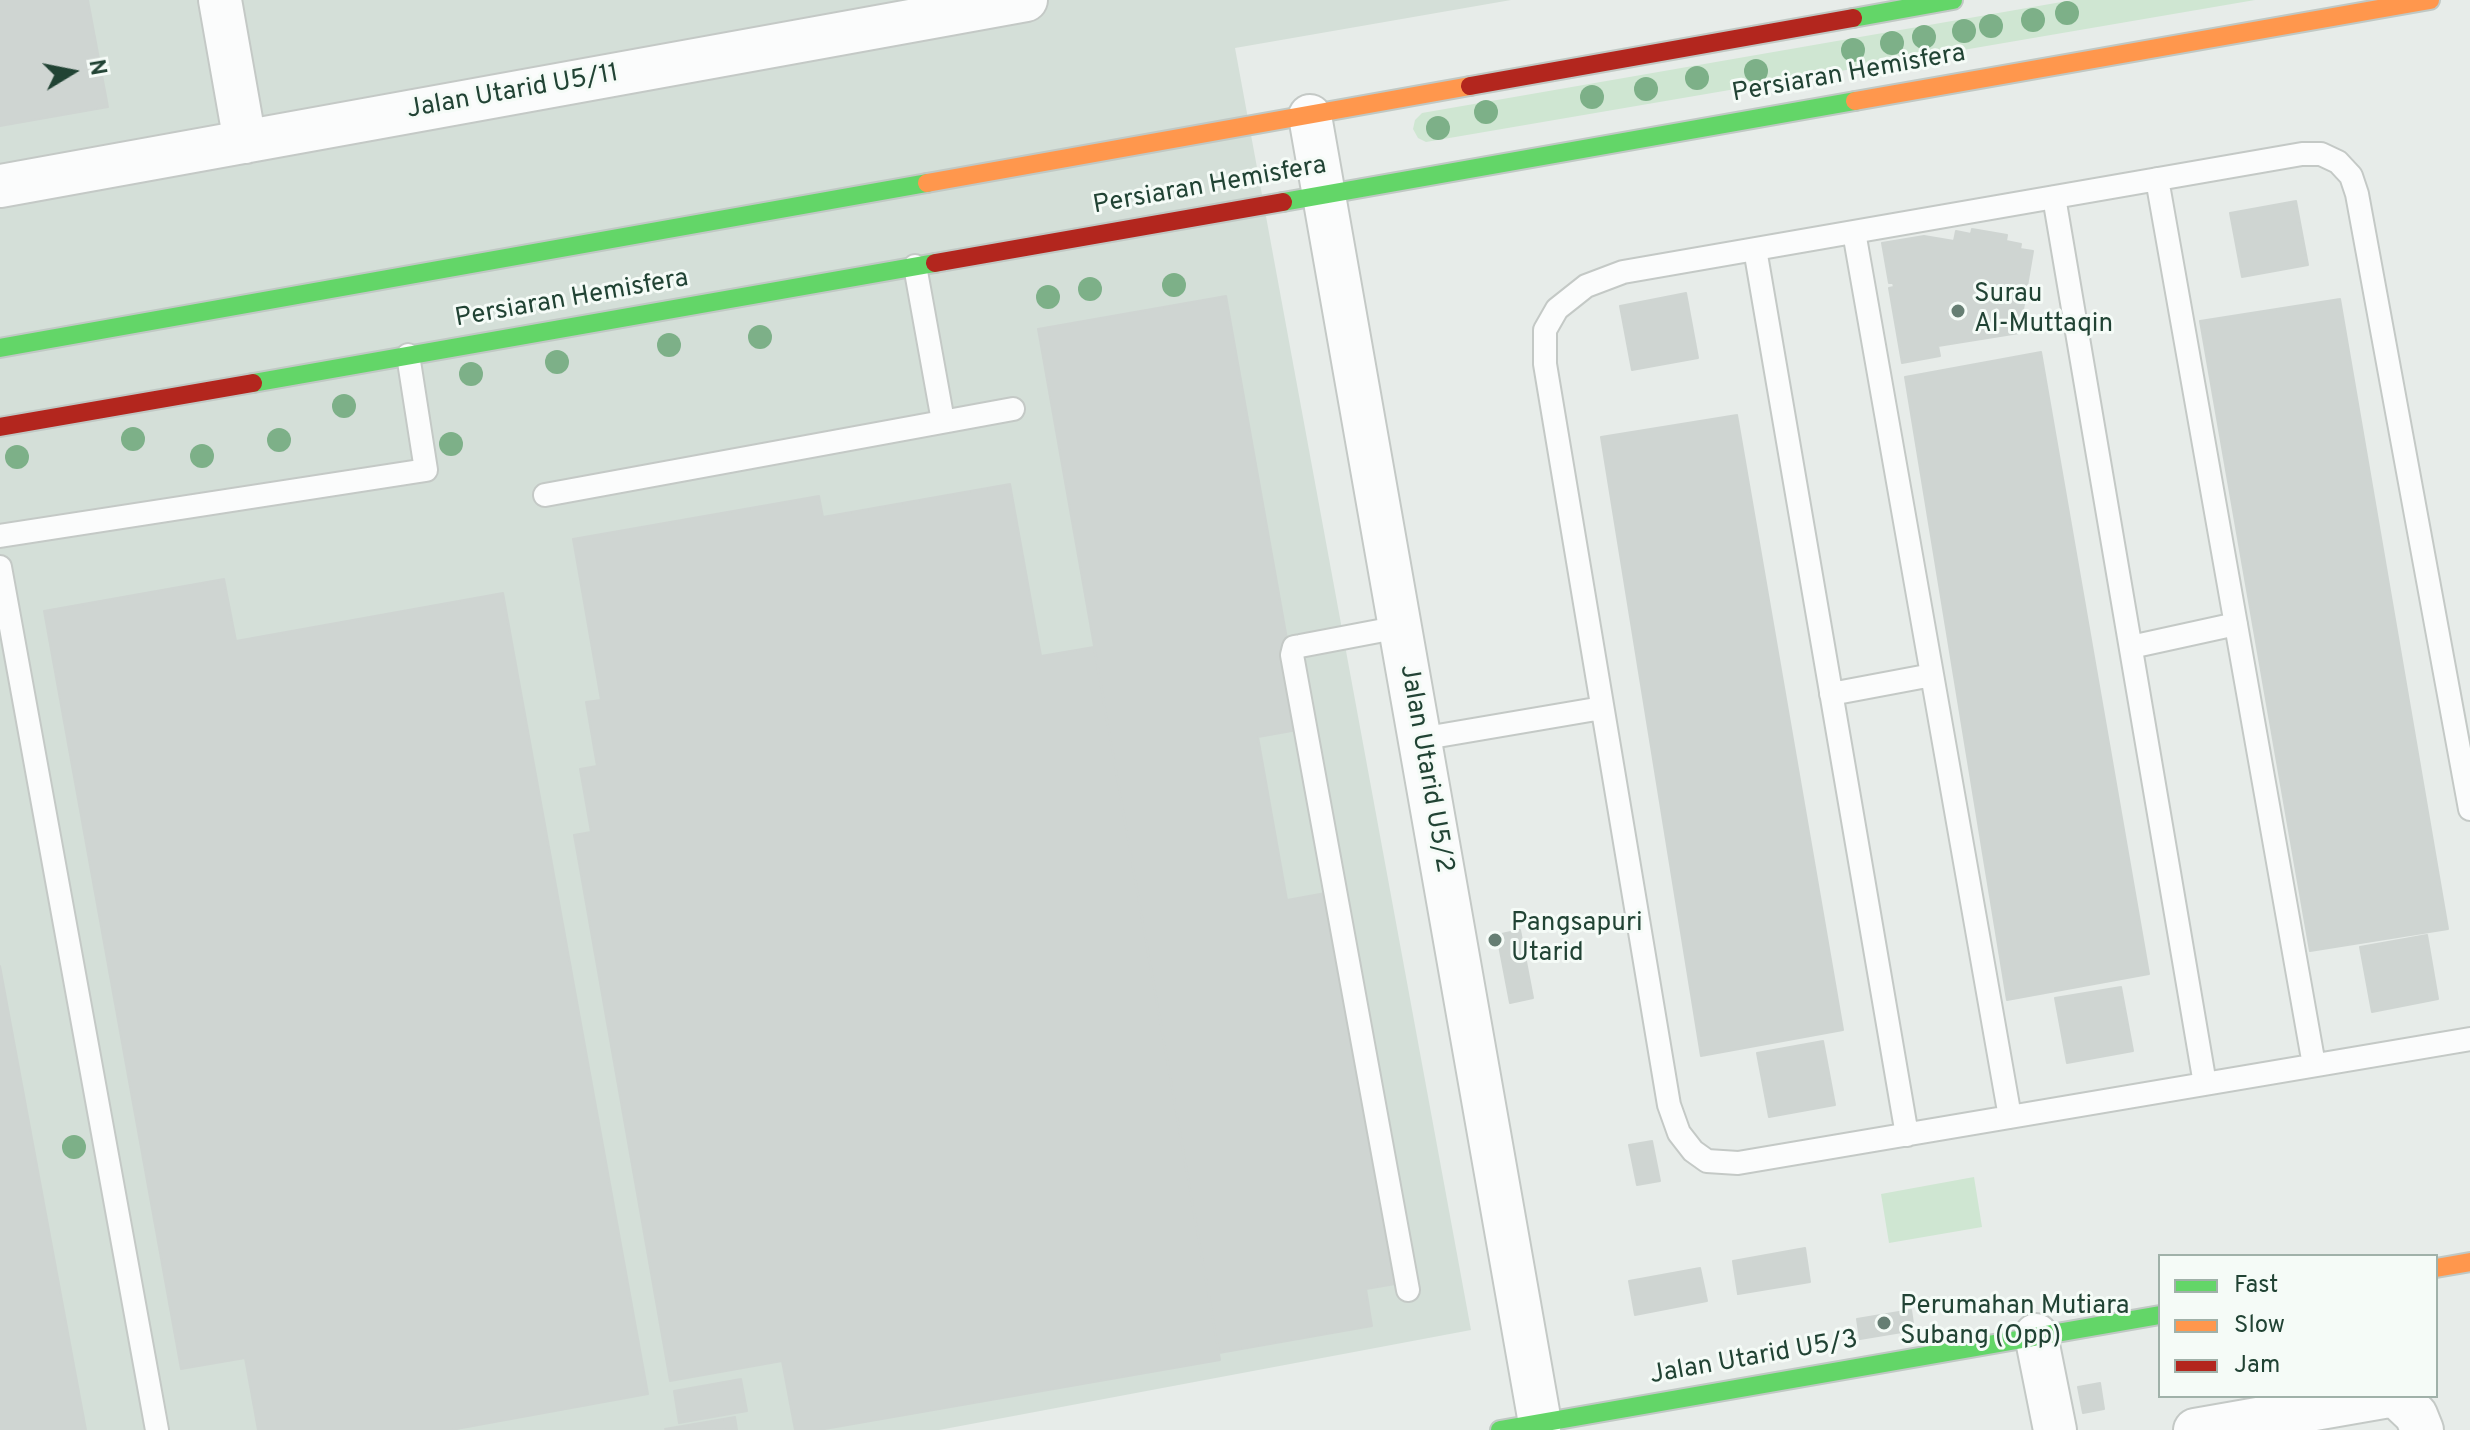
<!DOCTYPE html>
<html>
<head>
<meta charset="utf-8">
<style>
  body { margin:0 }
  #map { position:relative; width:2470px; height:1430px; overflow:hidden; background:#e7ece9; font-family:Overpass,sans-serif }
  canvas { display:block }
  .legend { position:absolute; left:2158px; top:1254px; width:280px; height:144px; box-sizing:border-box; background:#f5fbf7; border:2px solid #a0b1a9; margin:0; padding:10px 14px; list-style:none; font-size:24px; color:#214334 }
  .legend li { display:flex; align-items:center; gap:16px; height:40px }
  .legend b { width:40px; border:2px solid #a0b1a9 }
  .north { position:absolute; left:32px; top:32px; width:80px; height:80px; -webkit-text-stroke:6px #f5fbf7; paint-order:stroke; rotate:80deg; font-size:22px; font-weight:700; line-height:32px; text-align:center; color:#214334 }
  .north::after { content:''; display:block; margin:auto; width:28px; height:36px; background:#214334; clip-path:polygon(50% 0,100% 100%,50% 72%,0 100%) }
</style>
</head>
<body>
<div id="map">
<canvas width="2470" height="1430"></canvas>
<ul class="legend">
<li><b style="height:10px;background:#63d668"></b>Fast</li>
<li><b style="height:10px;background:#ff974d"></b>Slow</li>
<li><b style="height:10px;background:#b3261e"></b>Jam</li>
</ul>
<div class="north">N</div>
</div>
<script>
const ctx = document.querySelector('canvas').getContext('2d');
ctx.lineJoin = 'round';
function fillPath(path, color) { ctx.fillStyle = color; ctx.fill(path, 'evenodd'); }
const toPath = rows => new Path2D(rows.map(r => 'M' + r).join(''));
function strokePath(path, color, width, dash) { ctx.strokeStyle = color; ctx.lineWidth = width; ctx.lineCap = dash ? 'butt' : 'round'; ctx.setLineDash(dash || []); ctx.stroke(path); }
function write(font, color, halo, rows, align = 'center') {
  ctx.font = font + ' Overpass,sans-serif'; ctx.lineWidth = 6; ctx.setLineDash([]); ctx.textBaseline = 'middle'; ctx.strokeStyle = halo; ctx.fillStyle = color; for (const [text, x, y, turn = 0] of rows) {
    ctx.save(); ctx.translate(x, y); ctx.rotate((+turn || 0) * Math.PI / 180); ctx.textAlign = isNaN(turn) ? turn : align; if (halo) ctx.strokeText(text, 0, 0); ctx.fillText(text, 0, 0); ctx.restore();
  }
}
fillPath(toPath([
  [0,0,1511,0,1235,48,1471,1330,939,1430,0,1430]
]), '#d4dfd8');
fillPath(toPath([
  [2073,0,2255,0,1426,142,1418,138,1413,129,1415,120,1422,113],
  [1974,1177,1982,1227,1889,1243,1881,1194]
]), '#cfe6d2');
const building = toPath([
  [0,0,88,0,108,107,0,126,0,0],
  [2296,201,2308,265,2242,277,2230,213,2296,201],
  [1972,229,2007,235,2006,241,2021,244,2020,249,2033,251,2019,333,1938,346,1940,356,1902,363,1889,288,1894,287,1893,283,1889,283,1882,243,1924,236,1954,241,1956,231,1971,234,1972,229],
  [1686,293,1698,358,1632,370,1620,306,1686,293],
  [1226,296,1303,729,1258,737,1287,900,1331,892,1401,1283,1366,1289,1372,1326,1219,1353,1038,329,1226,296],
  [2340,299,2448,929,2310,951,2200,321,2340,299],
  [2041,352,2149,974,2007,1000,1905,377,2041,352],
  [1737,415,1843,1030,1701,1056,1601,437,1737,415],
  [1010,484,1041,656,1094,647,1220,1360,819,1430,795,1430,782,1361,670,1381,574,835,591,832,580,769,597,766,586,702,601,700,573,539,819,496,823,517,1010,484],
  [224,579,236,641,503,593,648,1394,451,1430,258,1430,245,1358,181,1369,44,611,224,579],
  [1520,930,1533,998,1510,1003,1497,935,1520,930],
  [2427,935,2438,999,2372,1012,2360,947,2427,935],
  [0,966,86,1430,0,1430,0,966],
  [2121,987,2133,1051,2067,1063,2055,998,2121,987],
  [1823,1041,1835,1105,1769,1117,1757,1053,1823,1041],
  [1652,1141,1660,1181,1637,1185,1629,1145,1652,1141],
  [1805,1248,1810,1282,1738,1294,1733,1261,1805,1248],
  [1700,1268,1707,1301,1635,1315,1629,1281,1700,1268],
  [1911,1310,1914,1330,1860,1339,1857,1319,1911,1310],
  [741,1379,747,1411,679,1423,674,1391,741,1379],
  [2100,1383,2104,1409,2083,1413,2078,1387,2100,1383],
  [735,1417,737,1430,665,1429,735,1417]
]);
fillPath(building, '#cfd5d2');
strokePath(building, '#cfd5d2', 2);
const lane = toPath([
  [2157,179,2314,1065],
  [2054,197,2205,1084],
  [1854,232,2010,1117],
  [1755,249,1907,1135],
  [915,266,943,421],
  [545,495,1013,409],
  [0,536,426,470,408,355],
  [0,567,157,1430],
  [1400,627,1300,646,1294,647,1292,655,1408,1290],
  [2131,647,2236,624],
  [1831,694,1932,675],
  [1420,739,1602,708],
  [2470,809,2357,194,2351,176,2338,162,2321,154,2302,154,1623,272,1586,286,1557,309,1545,330,1545,364,1669,1105,1679,1133,1693,1151,1707,1161,1738,1163,2470,1039]
]);
const street = toPath([
  [220,0,245,142],
  [1310,116,1540,1423],
  [0,186,1026,0],
  [2036,1335,2055,1430],
  [2396,1396,2416,1415,2422,1430],
  [2195,1430,2389,1396]
]);
const fast = toPath([
  [1853,18,1953,0],
  [1283,202,1855,101],
  [0,348,927,183],
  [253,383,935,263],
  [1500,1430,2160,1315]
]);
const slow = toPath([
  [1855,101,2430,0],
  [927,183,1470,86],
  [2436,1268,2470,1262]
]);
const jam = toPath([
  [1470,86,1853,18],
  [935,263,1283,202],
  [0,427,253,383]
]);
strokePath(lane, '#c4c9c6', 26);
strokePath(street, '#c4c9c6', 46);
strokePath(fast, '#c0c8c4', 22);
strokePath(slow, '#c0c8c4', 22);
strokePath(jam, '#c0c8c4', 22);
strokePath(lane, '#fbfcfc', 22);
strokePath(street, '#fbfcfc', 42);
strokePath(fast, '#63d668', 18);
strokePath(slow, '#ff974d', 18);
strokePath(jam, '#b3261e', 18);
ctx.fillStyle = '#7db088';
for (const [x, y] of [
  [2067,13],
  [2033,20],
  [1991,26],
  [1964,31],
  [1924,37],
  [1892,43],
  [1853,50],
  [1756,71],
  [1697,78],
  [1646,89],
  [1592,97],
  [1486,112],
  [1438,128],
  [1174,285],
  [1090,289],
  [1048,297],
  [760,337],
  [669,345],
  [557,362],
  [471,374],
  [344,406],
  [133,439],
  [279,440],
  [451,444],
  [202,456],
  [17,457],
  [74,1147]
]) { ctx.beginPath(); ctx.arc(x, y, 12, 0, 2 * Math.PI); ctx.fill(); }
for (const [x, y, r, color] of [
  [1958,311,8,"#667e73"],
  [1495,940,8,"#667e73"],
  [1884,1323,8,"#667e73"]
]) { const dot = new Path2D(); dot.arc(x, y, r, 0, 2 * Math.PI); ctx.fillStyle = color; ctx.fill(dot); strokePath(dot, '#f5fbf7', 3); }
write('26px', '#214334', '#f5fbf7', [
  ["Persiaran Hemisfera",1849,75,-10],
  ["Jalan Utarid U5/11",513,93,-10],
  ["Persiaran Hemisfera",1210,187,-10],
  ["Persiaran Hemisfera",572,300,-10],
  ["Jalan Utarid U5/2",1425,769,80],
  ["Jalan Utarid U5/3",1754,1359,-10]
]);
write('26px', '#214334', '#f5fbf7', [
  ["Surau",1974,296],
  ["Al-Muttaqin",1974,326],
  ["Pangsapuri",1511,925],
  ["Utarid",1511,955],
  ["Perumahan Mutiara",1900,1308],
  ["Subang (Opp)",1900,1338]
], 'left');
</script>
</body>
</html>
